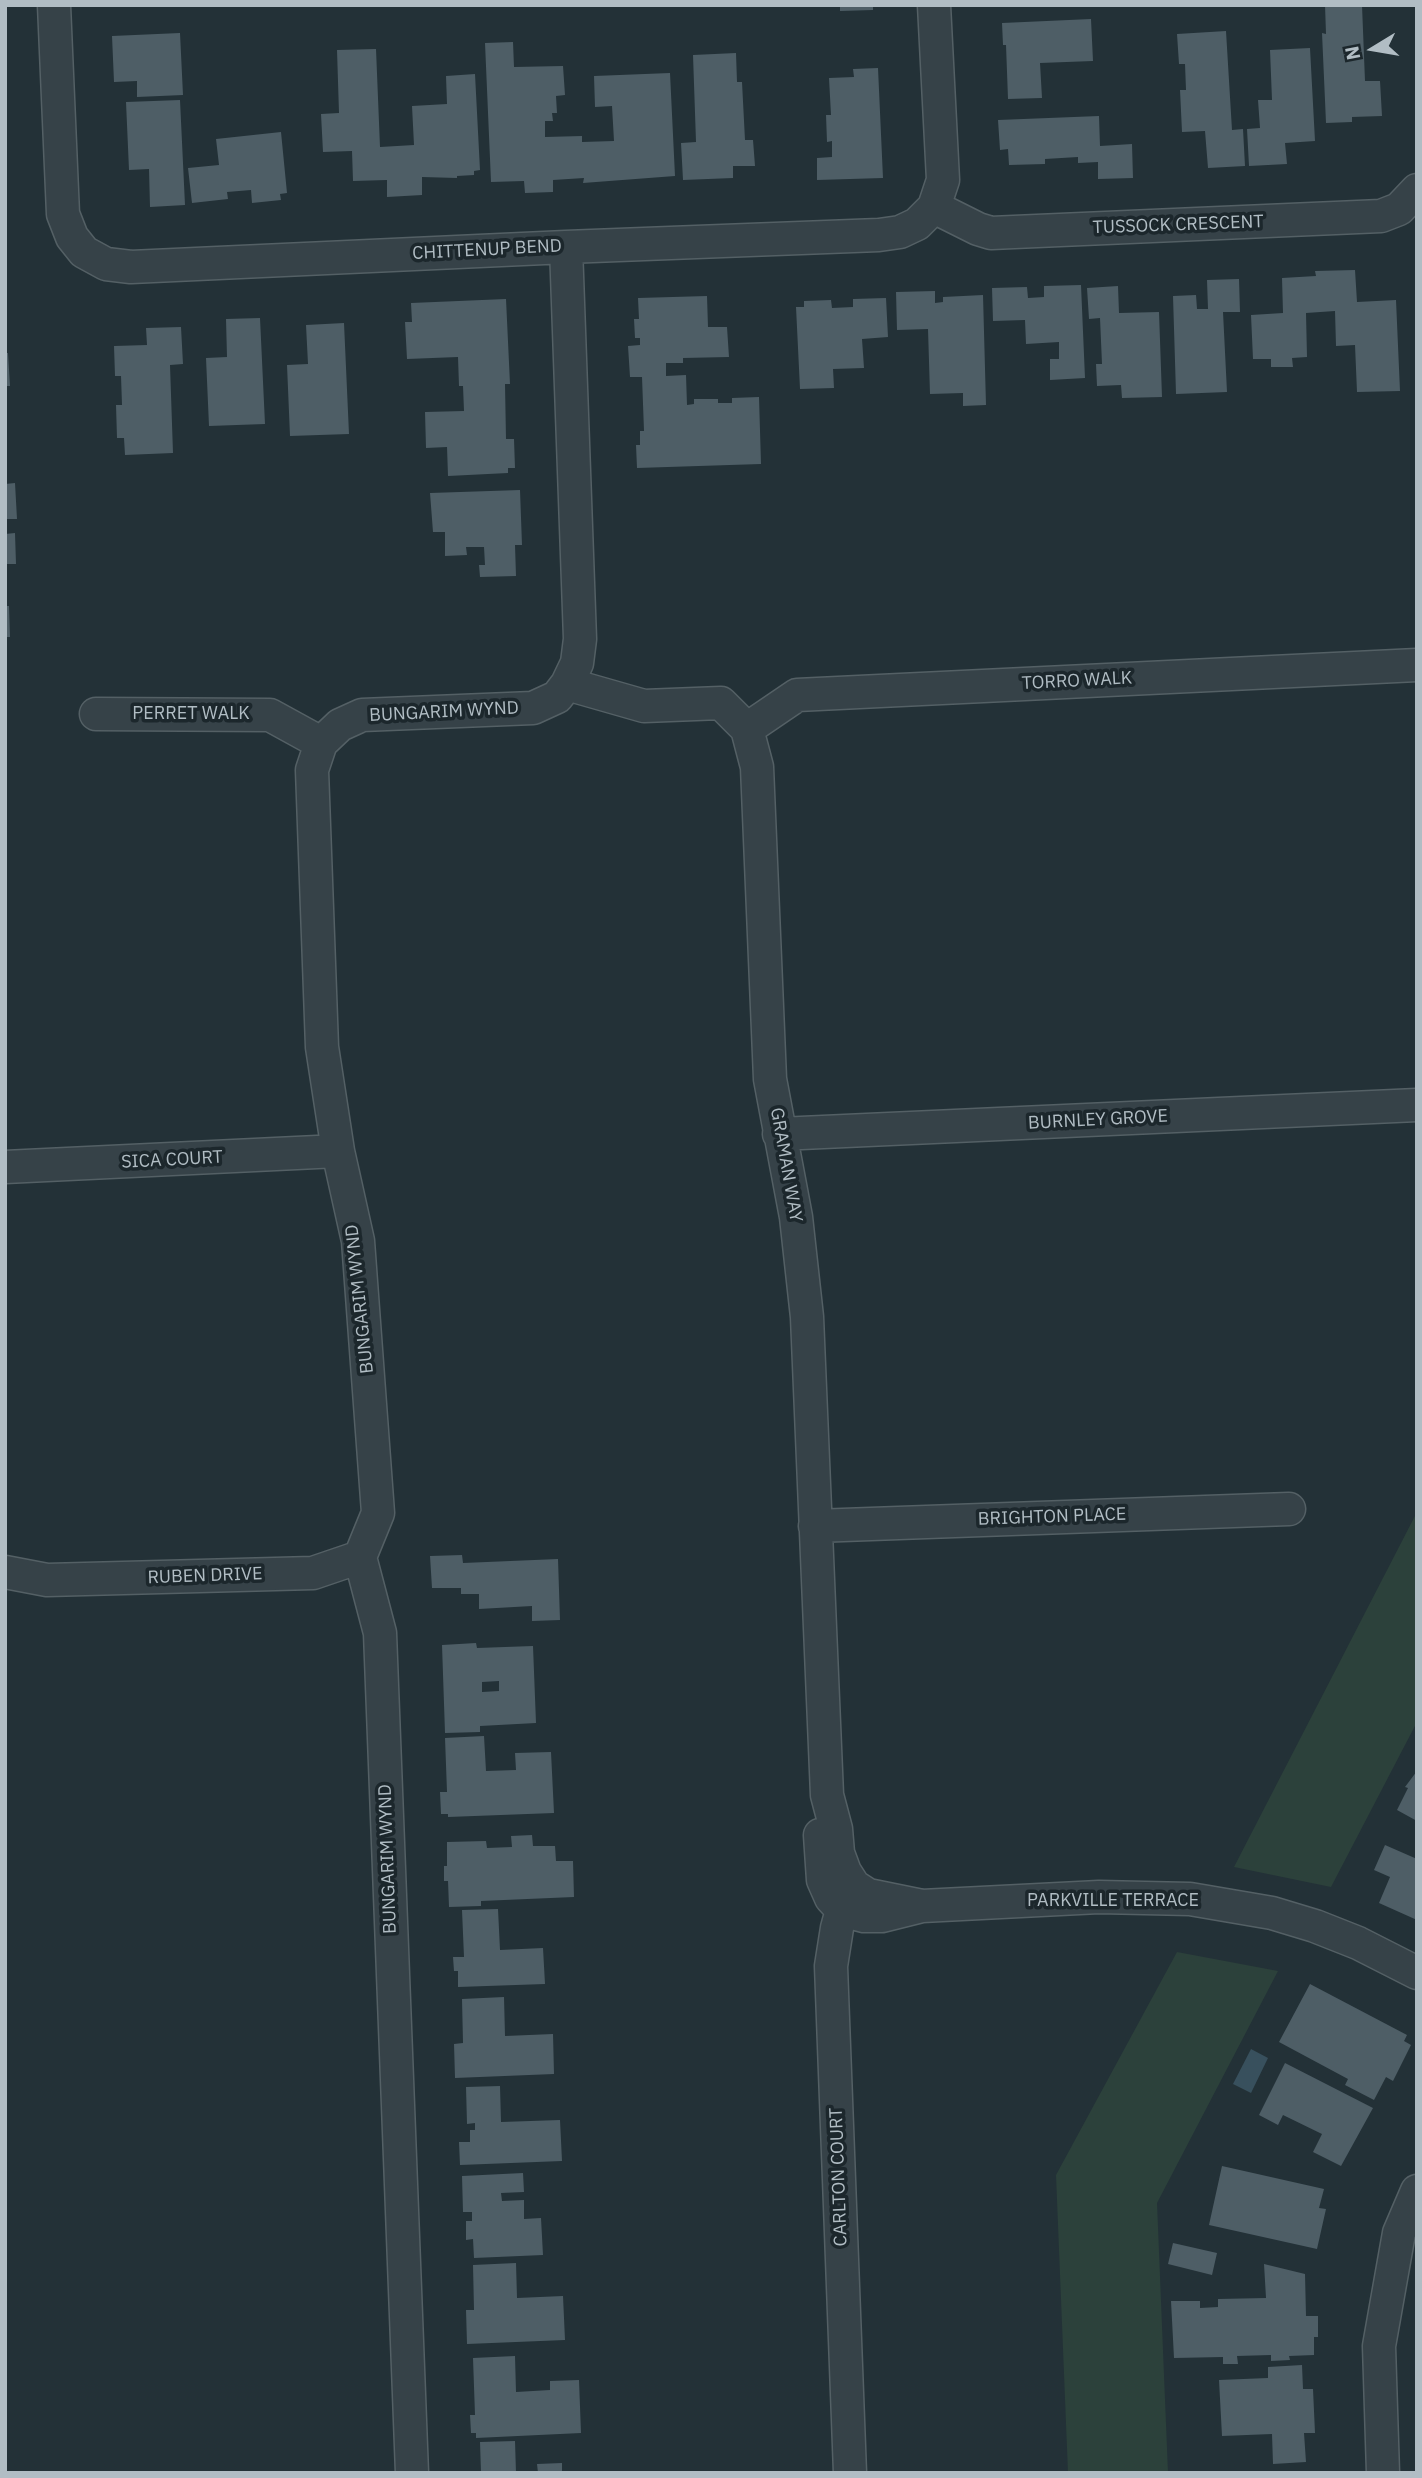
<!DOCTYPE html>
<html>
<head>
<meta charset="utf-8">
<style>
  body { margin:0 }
  #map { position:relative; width:1422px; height:2478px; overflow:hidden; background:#233137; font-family:"IBM Plex Sans",sans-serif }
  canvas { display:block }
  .frame { position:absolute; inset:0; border:7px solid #b1bdc4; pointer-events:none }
  .north { position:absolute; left:1338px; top:14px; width:70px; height:70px; -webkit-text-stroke:5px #1c272c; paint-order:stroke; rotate:259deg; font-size:19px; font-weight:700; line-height:28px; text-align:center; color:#b1bdc4 }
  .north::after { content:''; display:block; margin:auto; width:24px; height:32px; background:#b1bdc4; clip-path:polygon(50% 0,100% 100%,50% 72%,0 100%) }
</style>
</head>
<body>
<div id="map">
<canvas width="1422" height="2478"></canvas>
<div class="frame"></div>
<div class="north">N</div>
</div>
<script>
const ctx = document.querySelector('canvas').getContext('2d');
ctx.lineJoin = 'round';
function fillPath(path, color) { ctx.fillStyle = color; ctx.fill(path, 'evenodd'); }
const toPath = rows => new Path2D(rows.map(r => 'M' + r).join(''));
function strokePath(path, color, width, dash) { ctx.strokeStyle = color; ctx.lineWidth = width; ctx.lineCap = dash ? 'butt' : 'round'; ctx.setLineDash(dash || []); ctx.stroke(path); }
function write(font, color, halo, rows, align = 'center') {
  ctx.font = font + ' "IBM Plex Sans",sans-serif'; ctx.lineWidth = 7; ctx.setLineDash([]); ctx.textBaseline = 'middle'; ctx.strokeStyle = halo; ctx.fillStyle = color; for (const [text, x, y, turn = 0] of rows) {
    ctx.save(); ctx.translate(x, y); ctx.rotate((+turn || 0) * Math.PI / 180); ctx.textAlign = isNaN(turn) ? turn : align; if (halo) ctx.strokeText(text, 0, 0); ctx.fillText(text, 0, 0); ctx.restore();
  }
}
fillPath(toPath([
  [1417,1512,1417,1722,1331,1887,1234,1867],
  [1177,1952,1278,1971,1157,2203,1168,2473,1068,2473,1056,2175]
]), '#2c413b');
fillPath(toPath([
  [1251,2049,1268,2058,1251,2093,1233,2084]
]), '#38505d');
fillPath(toPath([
  [840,5,873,5,873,10,840,11],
  [1325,5,1362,5,1365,81,1380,81,1382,116,1352,117,1352,122,1326,123,1322,33,1326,34],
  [1091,19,1093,61,1040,63,1042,98,1008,99,1006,45,1003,45,1002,23],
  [1226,31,1232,130,1243,129,1245,166,1208,168,1205,131,1182,132,1180,90,1186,90,1185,64,1179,64,1177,34],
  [180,33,183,95,137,97,137,81,114,82,112,36],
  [513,42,514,67,563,66,565,95,556,96,557,113,552,113,553,121,545,121,545,137,582,136,582,142,614,141,612,106,595,107,594,76,670,73,675,176,583,183,584,178,553,180,553,192,525,193,524,181,491,182,485,43],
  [1310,48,1315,141,1285,143,1287,164,1249,166,1247,129,1260,128,1258,100,1272,100,1270,50],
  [376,49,380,147,414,145,412,106,447,104,446,76,475,74,480,170,474,171,474,175,457,176,457,178,422,177,422,195,387,197,387,180,353,181,352,151,323,152,321,114,339,113,337,50],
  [736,53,737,82,742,82,745,140,753,140,755,166,733,166,733,178,683,180,681,143,696,142,693,55],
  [878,68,883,178,817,180,817,158,832,157,832,141,827,142,826,115,831,115,829,78,854,77,853,69],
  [180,100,185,205,150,207,149,169,129,170,126,102],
  [1099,116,1100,146,1132,144,1133,178,1098,179,1098,162,1078,163,1078,157,1045,159,1045,164,1009,165,1008,149,1000,150,998,120],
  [281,132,287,193,280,194,281,200,252,203,251,190,227,192,228,199,192,203,188,168,219,165,216,139],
  [1355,270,1357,302,1396,300,1400,391,1357,392,1355,345,1336,346,1335,311,1306,313,1307,357,1292,358,1293,367,1271,367,1271,359,1253,359,1251,315,1283,313,1282,278,1316,276,1315,271],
  [1239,279,1240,312,1223,312,1227,392,1176,394,1173,296,1196,295,1197,309,1208,309,1207,280],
  [1081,285,1085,378,1050,380,1050,359,1059,359,1059,342,1026,344,1025,320,993,321,992,288,1027,287,1028,298,1044,297,1044,286],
  [1118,286,1119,313,1159,312,1162,397,1122,398,1121,385,1097,386,1096,364,1102,364,1100,318,1089,319,1087,288],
  [935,291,935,303,943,302,943,297,983,295,986,405,963,406,963,393,930,394,928,329,897,330,896,292],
  [707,296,708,327,727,327,729,357,683,358,683,363,666,363,666,376,686,375,687,405,694,404,694,399,718,399,718,403,732,403,732,398,759,397,761,464,637,468,636,445,640,445,640,431,644,431,642,377,630,377,628,346,640,345,640,338,635,338,634,319,639,319,638,298],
  [886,298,888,337,862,339,864,368,833,369,834,388,800,389,796,307,804,307,804,301,831,300,832,308,853,307,853,299],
  [506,299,510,384,505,384,506,439,514,439,515,468,508,468,508,473,448,476,447,447,426,448,425,412,464,411,463,386,459,386,458,357,407,359,405,322,412,322,411,303],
  [260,318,265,424,209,426,206,358,227,357,226,319],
  [344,323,349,434,290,436,287,365,308,364,306,325],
  [181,327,183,364,170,365,173,453,125,455,124,438,117,438,116,405,122,405,121,376,115,376,114,346,147,345,146,328],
  [5,353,8,353,10,386,5,386],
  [15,483,17,519,5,519,5,484],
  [520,490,522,545,515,545,516,576,480,577,479,565,485,565,484,547,466,547,467,555,445,556,445,532,433,532,430,493],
  [15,533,16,564,5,564,5,534],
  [5,606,9,606,10,637,5,637],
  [462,1555,463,1563,558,1559,560,1620,532,1621,532,1606,479,1609,479,1594,461,1594,461,1588,432,1588,430,1556],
  [476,1643,477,1648,533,1646,536,1723,480,1726,480,1732,445,1733,442,1645],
  [499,1681,499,1691,482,1692,482,1682],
  [484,1736,486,1771,516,1770,515,1753,551,1752,554,1813,448,1817,448,1814,441,1814,440,1792,447,1792,445,1738],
  [1417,1771,1417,1821,1397,1810,1408,1788,1405,1787],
  [532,1835,533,1846,555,1846,556,1861,573,1861,574,1897,481,1901,481,1906,449,1907,448,1881,444,1881,444,1866,447,1866,447,1842,486,1841,487,1848,512,1847,511,1836],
  [1385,1845,1417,1859,1417,1920,1379,1903,1390,1877,1374,1870],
  [498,1909,500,1950,543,1948,545,1984,458,1987,458,1971,454,1971,453,1957,464,1957,462,1910],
  [1310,1984,1407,2035,1404,2041,1411,2045,1393,2081,1386,2077,1374,2100,1345,2085,1348,2079,1279,2042],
  [504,1997,505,2036,553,2034,554,2074,455,2078,454,2044,463,2043,462,1999],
  [1285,2063,1373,2108,1341,2166,1313,2152,1322,2134,1283,2115,1278,2125,1259,2115],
  [500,2086,501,2122,560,2120,562,2161,460,2165,459,2142,470,2142,470,2130,475,2130,475,2123,467,2124,466,2087],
  [1222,2166,1324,2189,1319,2208,1326,2209,1317,2249,1209,2225],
  [523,2173,524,2192,501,2193,502,2201,524,2200,524,2219,541,2218,543,2255,474,2258,473,2239,466,2240,466,2221,472,2221,472,2212,463,2212,462,2176],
  [1173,2243,1217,2253,1212,2275,1168,2264],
  [516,2263,517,2298,563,2296,565,2340,467,2344,466,2310,474,2310,473,2265],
  [1264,2264,1305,2274,1306,2316,1318,2316,1318,2337,1314,2337,1314,2355,1289,2356,1290,2360,1271,2361,1271,2355,1237,2356,1238,2364,1223,2364,1223,2357,1174,2358,1171,2301,1200,2301,1200,2308,1218,2307,1218,2299,1266,2298],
  [515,2356,516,2392,550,2390,550,2381,579,2380,581,2433,476,2438,476,2433,471,2433,470,2415,475,2415,473,2358],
  [1302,2365,1303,2389,1313,2389,1315,2433,1304,2433,1306,2462,1273,2464,1272,2434,1222,2436,1219,2380,1268,2378,1268,2367],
  [515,2441,516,2473,481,2473,480,2442],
  [562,2463,562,2473,538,2473,537,2464]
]), '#4e5e66');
const minor = toPath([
  [54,5,63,214,72,237,84,252,106,264,131,267,566,247,879,235,900,232,917,224,934,207,943,180,934,5],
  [934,207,978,229,991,233,1381,216,1399,209,1417,190],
  [567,684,644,706,721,703,747,729,757,767,770,1079,796,1217,807,1317,827,1795,836,1829,838,1853,845,1872,854,1886,868,1895,922,1906],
  [96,714,270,715,321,743],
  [747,729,797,695,1417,665],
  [779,1134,1417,1105],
  [5,1167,338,1151],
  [815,1526,1289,1509],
  [5,1572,47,1580,313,1573,360,1557],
  [820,1835,823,1880,831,1898,842,1910,864,1916,882,1916,922,1906,1099,1897,1190,1899,1272,1913,1315,1926,1358,1943,1417,1973],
  [850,1894,842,1910,837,1928,831,1966,850,2473],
  [412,2473,380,1633,360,1557,378,1513,358,1241,338,1151,322,1047,312,770,321,743,340,725,362,715,533,708,557,697,567,684,577,663,580,639,566,247],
  [1383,2473,1379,2346,1399,2233,1417,2191]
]);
strokePath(minor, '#546065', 35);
strokePath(minor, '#364248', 32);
write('18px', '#b1bdc4', '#1c272c', [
  ["TUSSOCK CRESCENT",1178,225,-2],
  ["CHITTENUP BEND",487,250,-3],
  ["TORRO WALK",1077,681,-3],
  ["BUNGARIM WYND",444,712,-3],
  ["PERRET WALK",191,714],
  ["BURNLEY GROVE",1098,1120,-3],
  ["SICA COURT",172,1160,-3],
  ["GRAMAN WAY",786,1165,80],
  ["BUNGARIM WYND",360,1299,-96],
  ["BRIGHTON PLACE",1052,1517,-2],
  ["RUBEN DRIVE",205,1576,-2],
  ["BUNGARIM WYND",388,1859,-92],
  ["PARKVILLE TERRACE",1113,1901],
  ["CARLTON COURT",839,2177,-92]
]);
</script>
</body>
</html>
